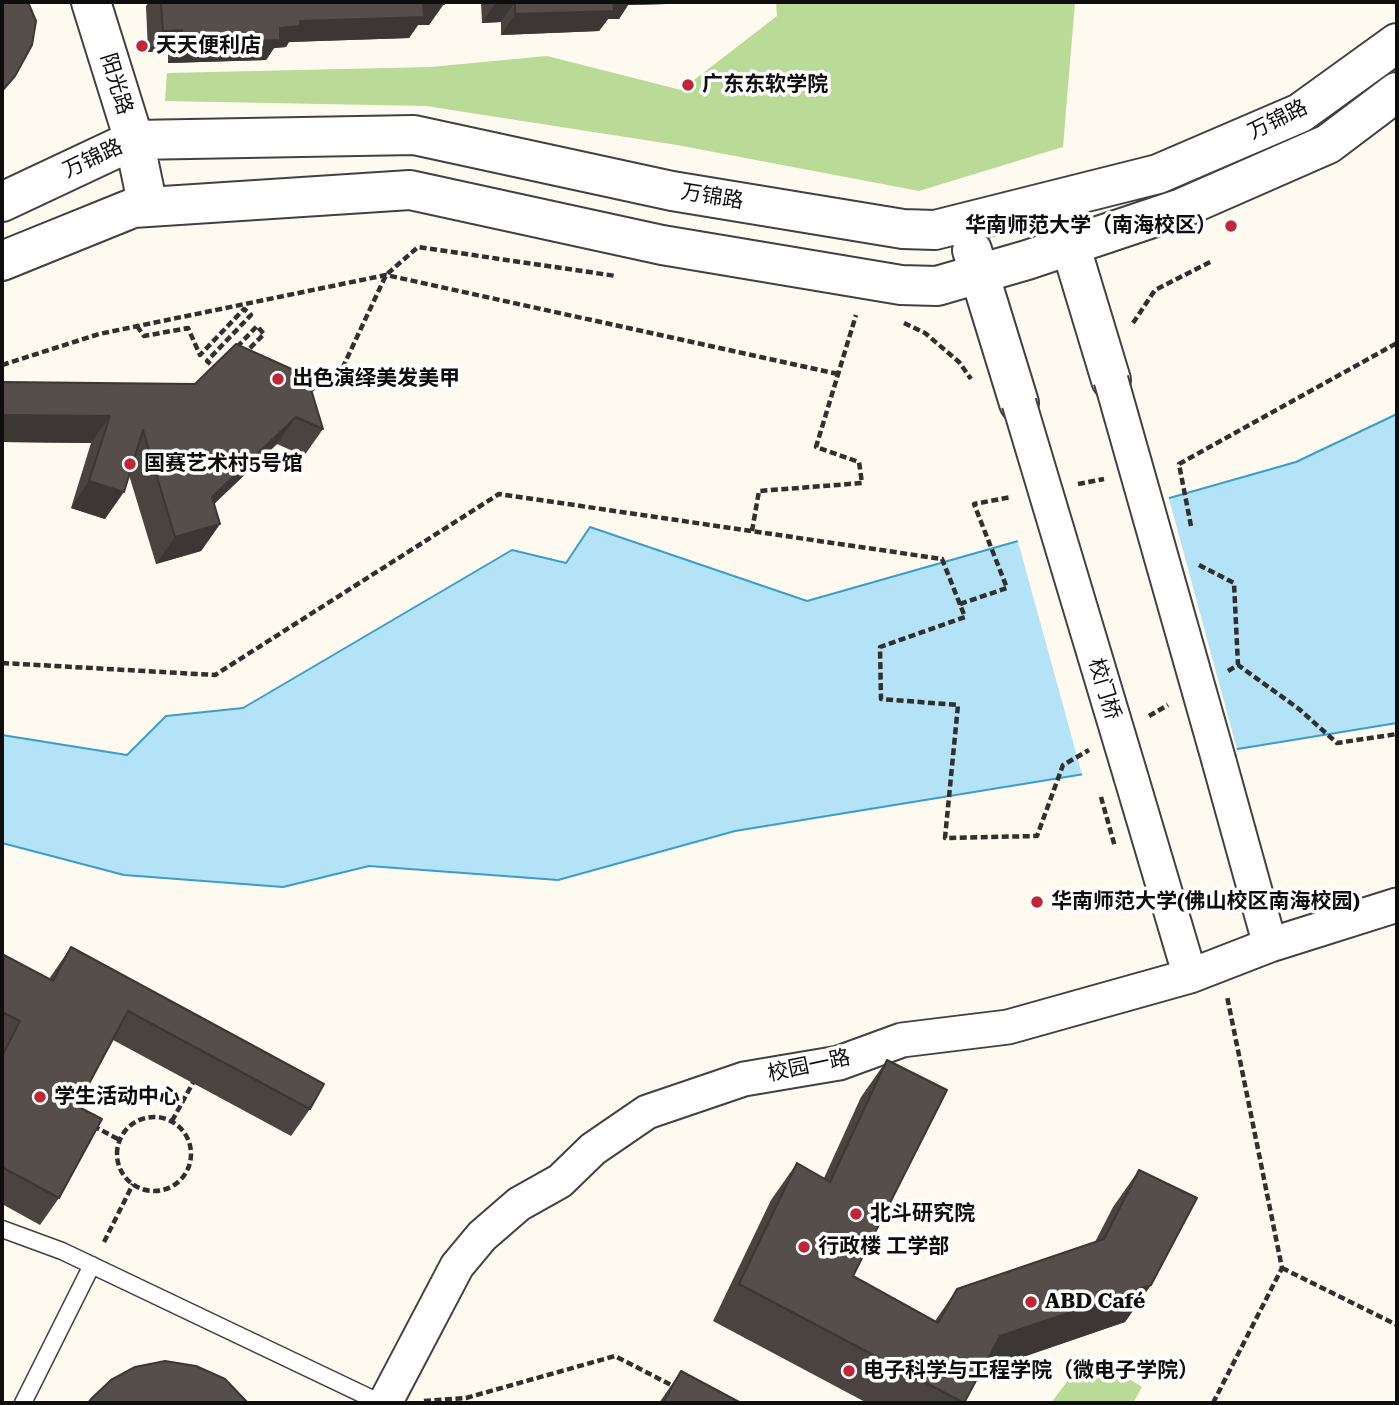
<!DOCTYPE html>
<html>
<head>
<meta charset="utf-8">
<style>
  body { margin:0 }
  #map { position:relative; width:1399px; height:1405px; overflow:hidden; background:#fffaef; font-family:"Roboto Serif",serif }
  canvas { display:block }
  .frame { position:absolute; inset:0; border:4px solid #0e0e0e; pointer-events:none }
</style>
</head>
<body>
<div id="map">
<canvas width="1399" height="1405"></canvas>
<div class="frame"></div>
</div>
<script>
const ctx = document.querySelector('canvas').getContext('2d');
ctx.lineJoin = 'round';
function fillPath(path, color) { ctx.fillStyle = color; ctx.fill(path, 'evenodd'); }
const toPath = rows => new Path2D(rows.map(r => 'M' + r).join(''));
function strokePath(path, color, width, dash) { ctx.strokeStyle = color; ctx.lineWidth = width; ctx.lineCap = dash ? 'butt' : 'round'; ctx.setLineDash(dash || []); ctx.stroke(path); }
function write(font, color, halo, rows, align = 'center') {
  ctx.font = font + ' "Roboto Serif","Noto Sans SC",serif'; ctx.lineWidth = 7; ctx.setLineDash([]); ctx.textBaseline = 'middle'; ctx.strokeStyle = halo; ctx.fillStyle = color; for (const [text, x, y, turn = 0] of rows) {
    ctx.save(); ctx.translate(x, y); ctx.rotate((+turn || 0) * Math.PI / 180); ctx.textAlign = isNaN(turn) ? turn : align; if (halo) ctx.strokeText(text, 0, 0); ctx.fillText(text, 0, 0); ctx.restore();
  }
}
fillPath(toPath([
  [776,2,1075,2,1063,147,919,191,677,145,426,106,165,101,167,73,430,67,547,56,681,90,777,16],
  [1108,1366,1142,1387,1133,1403,1051,1403,1069,1379]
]), '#bada98');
const water = toPath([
  [1397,414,1397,723,735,831,558,880,369,866,283,887,124,875,2,843,2,735,127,755,166,716,243,708,512,550,566,563,590,527,807,601,1296,462,1397,414]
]);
fillPath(water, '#b4e2f6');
strokePath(water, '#3b9dcc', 2);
fillPath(toPath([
  [1168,495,1238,753,1083,778,1017,538]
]), '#fffaef');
const service = toPath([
  [2,1229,62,1251,381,1403],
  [23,1403,92,1265]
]);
const minor = toPath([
  [1219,761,1270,945],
  [1131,777,1190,976],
  [385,1403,457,1266,482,1236,519,1204,560,1181,593,1149,647,1112,744,1079,839,1063,902,1040,1008,1027,1190,976,1270,945,1397,905]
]);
const tertiary = toPath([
  [91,2,134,140,148,207],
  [2,202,134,140,414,135,672,191,903,229,935,230,1158,174,1300,113,1397,43],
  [1063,221,1111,380],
  [972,250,1019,403],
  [2,261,133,208,410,190,662,245,901,285,937,286,1027,260,1182,208,1328,144,1397,92]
]);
strokePath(service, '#414141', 19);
strokePath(minor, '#414141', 37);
strokePath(tertiary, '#414141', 42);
strokePath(toPath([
  [904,323,925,333,959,362,971,379],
  [1133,323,1155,290,1212,261],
  [137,326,144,336,188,328,200,355,244,309,251,315,207,361,215,368,218,365],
  [237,347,257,326,264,334,244,354],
  [2,365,99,334,386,275,838,374],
  [308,392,342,369,386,275,418,247,616,276],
  [1078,484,1104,479],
  [1191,526,1179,464,1397,343],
  [752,531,759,491,862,483,859,462,816,447,856,315],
  [1199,565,1234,583,1238,665],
  [960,604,1007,588,974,504,1011,497],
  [2,663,215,675,499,494,942,559,965,617,880,647,881,699,958,705,945,838,1037,836,1063,765,1089,750],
  [1228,671,1238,665,1299,709,1337,743,1397,734],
  [1149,716,1168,705],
  '117 1154a37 37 0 1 1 74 0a37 37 0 1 1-74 0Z',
  [172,1121,195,1079],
  [93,1126,120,1140],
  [104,1242,133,1184],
  [1282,1268,1397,1325],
  [424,1401,466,1398,615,1356,675,1387],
  [1213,1403,1282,1268,1227,996]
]), '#303030', 4.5, [7, 3.5]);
strokePath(service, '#fff', 16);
strokePath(minor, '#fff', 33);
strokePath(tertiary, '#fff', 38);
const minorBridge = toPath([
  [1111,380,1219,761],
  [1019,403,1131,777]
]);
strokePath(minorBridge, '#414141', 37, []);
strokePath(toPath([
  [1101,797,1115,847]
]), '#303030', 4.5, [7, 3.5]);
strokePath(minorBridge, '#fff', 33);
fillPath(toPath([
  [149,2,444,2,429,25,418,25,409,38,289,42,286,47,274,48,266,60,168,63,168,51,148,52,146,6],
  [481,2,742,2,628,5,619,19,608,19,599,31,501,35,501,22,482,23],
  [236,344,323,429,304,456,277,444,214,504,220,524,201,551,156,564,129,475,105,519,71,508,91,443,2,442,195,384],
  [71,947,310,1109,291,1136,113,1040,77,1106,59,1198,40,1225,2,1204,2,954,49,979],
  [887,1060,853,1276,935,1321,957,1289,1095,1242,1113,1207,1139,1170,1151,1285,1125,1322,981,1371,964,1403,867,1403,713,1321,771,1200,797,1163,824,1178,861,1097],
  [681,1371,741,1403,659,1403]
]), '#4a4340');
fillPath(toPath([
  [496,2,515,2,501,22,482,23],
  [611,2,742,2,628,5,619,19,608,19,599,31,501,35,515,14],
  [423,4,444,4,429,25,418,25,409,38,289,42,286,47,274,48,266,60,168,63,183,42,280,28,300,21],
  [182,30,168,51,148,52,163,31],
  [2,415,110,416,91,443,2,442],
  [296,417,277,444,193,524,212,497],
  [89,481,124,492,105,519,71,508],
  [220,524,201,551,156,564,175,537],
  [1151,1285,1125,1322,974,1374,1000,1336]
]), '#3c3734');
const building = toPath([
  [2,2,28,2,36,21,32,45,15,76,2,91,2,2],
  [161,2,444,2,444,4,423,4,424,17,300,21,300,26,280,28,280,40,183,42,182,30,163,31,161,2],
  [515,2,613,2,614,11,515,14,515,2],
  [236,344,307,376,323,429,296,417,212,497,220,524,175,537,143,430,124,492,89,481,110,416,2,415,2,382,195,384,236,344],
  [71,947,324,1084,310,1109,128,1011,77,1106,102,1119,59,1198,2,1167,2,1056,20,1021,2,1012,2,954,53,981,71,947],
  [887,1060,947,1090,853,1276,938,1323,957,1289,1104,1239,1139,1170,1197,1198,1151,1285,1000,1336,964,1403,739,1284,797,1163,830,1182,887,1060],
  [165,1361,196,1366,225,1379,248,1403,88,1403,91,1399,111,1380,135,1367,165,1361],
  [681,1371,741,1403,663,1403,681,1371]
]);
fillPath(building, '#564e4a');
strokePath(building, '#3c3734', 2);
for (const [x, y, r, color] of [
  [142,46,7,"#bd2739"],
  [688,85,7,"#bd2739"],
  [1231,226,7,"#bd2739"],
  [278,379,7,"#bd2739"],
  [130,464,7,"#bd2739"],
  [1037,902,7,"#bd2739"],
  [40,1097,7,"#bd2739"],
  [856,1214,7,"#bd2739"],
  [804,1247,7,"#bd2739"],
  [1031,1302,7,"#bd2739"],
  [849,1371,7,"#bd2739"]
]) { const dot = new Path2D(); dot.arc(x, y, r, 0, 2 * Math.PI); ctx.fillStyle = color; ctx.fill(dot); strokePath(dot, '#fff', 2.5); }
write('bold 21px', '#0e0e0e', '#fff', [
  ["天天便利店",156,46],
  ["广东东软学院",702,85],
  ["华南师范大学（南海校区）",1217,226,"right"],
  ["出色演绎美发美甲",292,379],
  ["国赛艺术村5号馆",144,464],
  ["华南师范大学(佛山校区南海校园)",1051,902],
  ["学生活动中心",54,1097],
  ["北斗研究院",870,1214],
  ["行政楼 工学部",818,1247],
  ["ABD Café",1045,1302],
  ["电子科学与工程学院（微电子学院）",863,1371]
], 'left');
write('21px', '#0e0e0e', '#fff', [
  ["阳光路",116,84,73],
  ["万锦路",1278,120,-26],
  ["万锦路",93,159,-25],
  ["万锦路",712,197,9],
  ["校门桥",1104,689,73],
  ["校园一路",809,1066,-12]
]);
</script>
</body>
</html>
